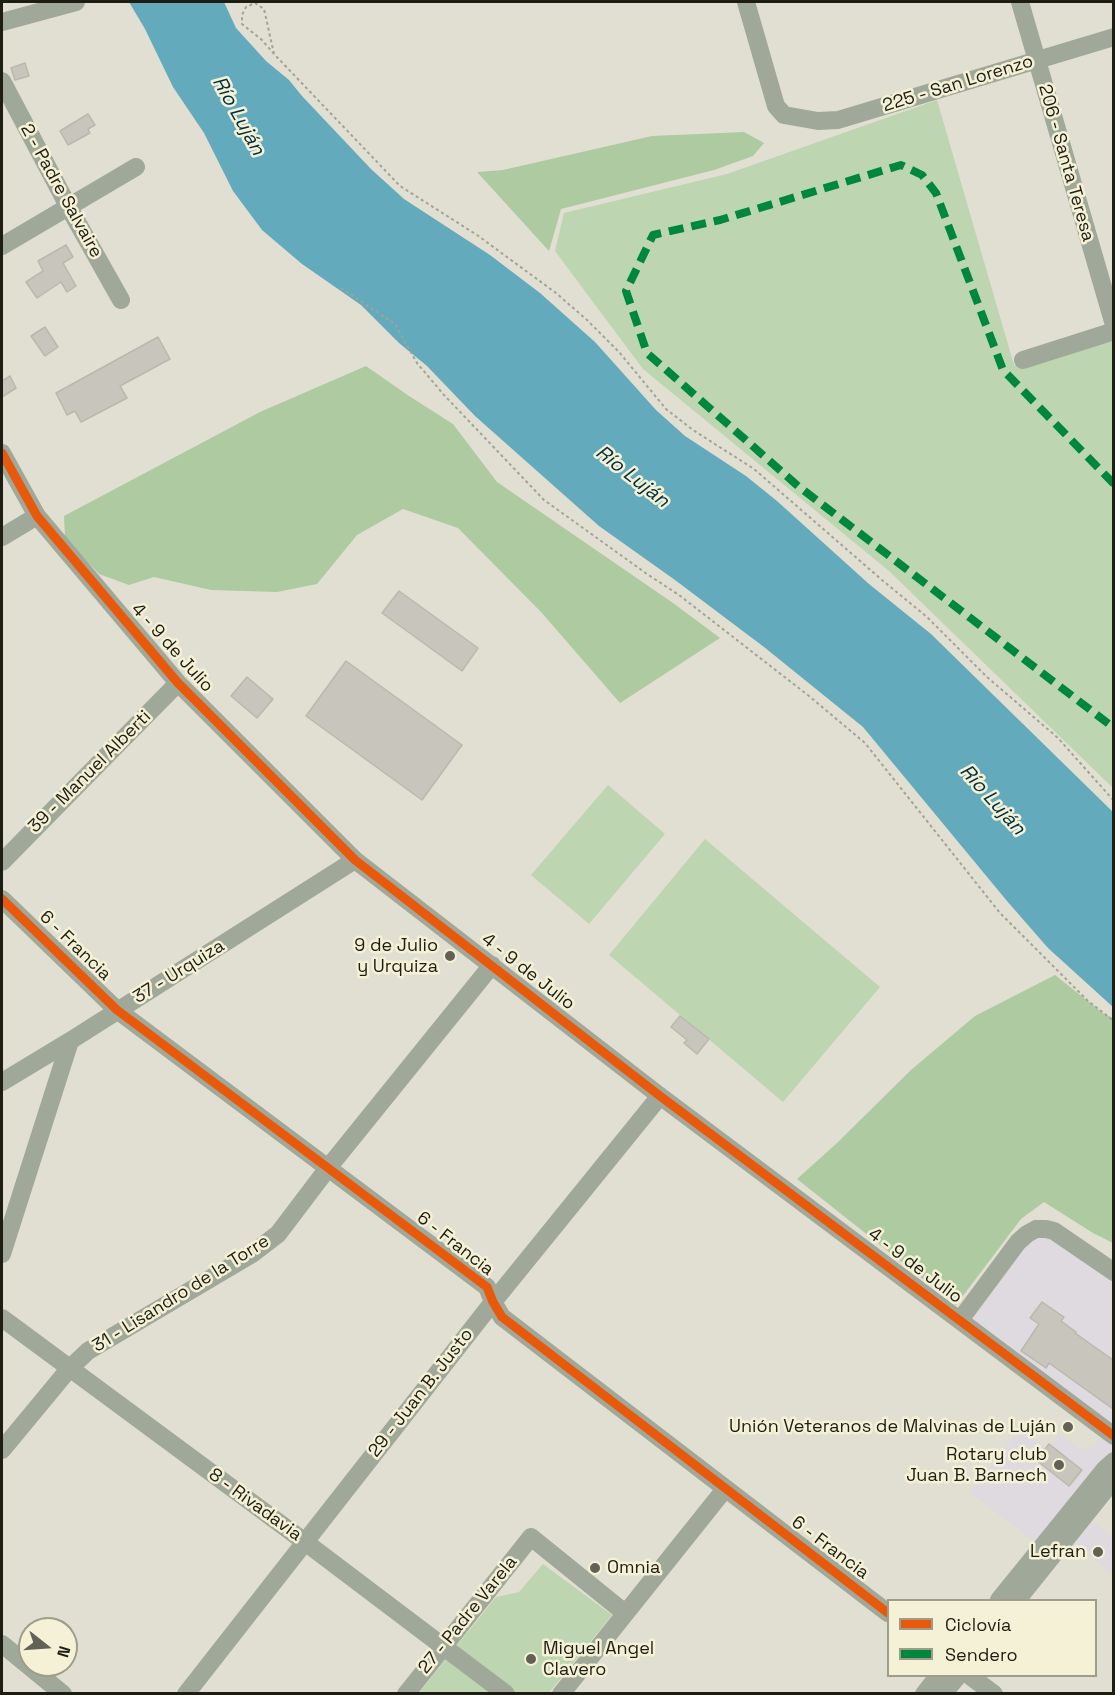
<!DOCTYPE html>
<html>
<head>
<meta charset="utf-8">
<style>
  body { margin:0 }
  #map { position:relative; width:1115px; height:1695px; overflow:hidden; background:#e1dfd1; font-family:"Space Grotesk",sans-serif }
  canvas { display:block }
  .frame { position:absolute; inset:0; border:3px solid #1e1d13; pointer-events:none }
  .legend { position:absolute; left:887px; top:1599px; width:210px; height:78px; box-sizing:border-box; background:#f5f1d7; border:2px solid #9f9c89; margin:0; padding:8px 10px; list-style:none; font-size:18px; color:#1e1d13 }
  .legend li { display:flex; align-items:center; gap:12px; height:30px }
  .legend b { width:30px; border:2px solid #9f9c89 }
  .north { position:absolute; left:18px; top:1617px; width:60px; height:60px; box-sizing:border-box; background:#f5f1d7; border:2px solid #9f9c89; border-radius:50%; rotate:107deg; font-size:16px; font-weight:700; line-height:24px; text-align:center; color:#1e1d13 }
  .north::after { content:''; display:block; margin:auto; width:21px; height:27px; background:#626156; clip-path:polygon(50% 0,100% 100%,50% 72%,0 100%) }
</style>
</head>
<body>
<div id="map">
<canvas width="1115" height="1695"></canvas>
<div class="frame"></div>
<ul class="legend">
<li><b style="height:8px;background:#e8590c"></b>Ciclovía</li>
<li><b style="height:8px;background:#00873e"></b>Sendero</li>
</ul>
<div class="north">N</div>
</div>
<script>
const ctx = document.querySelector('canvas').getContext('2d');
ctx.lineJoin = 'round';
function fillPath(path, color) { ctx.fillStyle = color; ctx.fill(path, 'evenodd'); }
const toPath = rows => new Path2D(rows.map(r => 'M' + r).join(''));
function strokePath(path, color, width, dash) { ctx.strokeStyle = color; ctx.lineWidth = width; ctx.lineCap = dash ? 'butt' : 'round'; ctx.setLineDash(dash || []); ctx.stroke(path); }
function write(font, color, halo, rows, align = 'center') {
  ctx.font = font + ' "Space Grotesk",sans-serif'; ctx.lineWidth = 5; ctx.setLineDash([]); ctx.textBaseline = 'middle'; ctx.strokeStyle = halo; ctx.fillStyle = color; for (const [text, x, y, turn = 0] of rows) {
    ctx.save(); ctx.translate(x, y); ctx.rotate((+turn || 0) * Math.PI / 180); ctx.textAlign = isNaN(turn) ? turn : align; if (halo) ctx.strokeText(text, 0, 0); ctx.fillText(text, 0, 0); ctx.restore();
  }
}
fillPath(toPath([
  [1046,1232,1113,1276,1113,1429,974,1320,973,1315,1025,1238],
  [1021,1428,1048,1450,1060,1434,1081,1450,1084,1447,1088,1449,1091,1444,1094,1447,1101,1437,1107,1442,1112,1448,1109,1456,1038,1544,969,1492],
  [1093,1521,1113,1538,1113,1575,1075,1543]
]), '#dedadf');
fillPath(toPath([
  [937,100,1014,365,1113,341,1113,788,889,571,643,369,555,251,564,213,727,174],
  [608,785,665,834,589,924,531,875],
  [705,839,880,987,783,1102,609,955],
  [543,1564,612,1615,549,1693,418,1694,496,1597,519,1592]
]), '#bdd5b1');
fillPath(toPath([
  [744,132,764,143,753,156,714,170,561,209,549,251,477,172,503,170,652,136],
  [366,366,409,396,453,424,497,482,673,603,720,638,620,703,541,612,458,528,403,509,357,535,317,584,277,592,211,590,154,577,129,585,99,574,65,538,64,516,260,412],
  [1055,975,1104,1014,1113,1018,1113,1243,1093,1233,1044,1202,1021,1219,956,1305,797,1179,837,1143,911,1070,975,1016]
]), '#adcaa1');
fillPath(toPath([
  [129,2,224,2,236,28,266,61,289,80,302,96,371,169,404,199,490,255,540,293,595,342,656,410,685,436,746,476,777,501,869,584,931,634,1113,812,1113,1007,1048,948,1007,901,863,727,764,647,675,580,599,526,475,416,427,366,399,343,361,305,302,264,262,230,233,191,204,133,173,87,145,29]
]), '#64aabd');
const building = toPath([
  [25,63,29,76,15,80,11,68,25,63],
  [88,114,95,125,88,129,90,133,68,145,60,131,88,114],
  [66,245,73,257,63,263,76,286,67,292,61,282,37,298,26,282,43,271,38,261,66,245],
  [45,327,58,347,45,356,31,336,45,327],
  [158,337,170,359,120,386,127,398,81,422,75,411,67,415,56,393,158,337],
  [10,376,16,388,2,397,2,381,10,376],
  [399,591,478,648,462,671,382,613,399,591],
  [346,661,462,745,422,800,306,716,346,661],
  [247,677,273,699,257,718,231,696,247,677],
  [680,1016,709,1039,697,1054,684,1043,687,1040,671,1027,680,1016],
  [1042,1302,1064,1317,1061,1321,1076,1332,1075,1333,1113,1360,1113,1409,1049,1363,1046,1368,1021,1351,1039,1324,1030,1318,1042,1302],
  [1049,1444,1082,1470,1069,1486,1036,1460,1049,1444]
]);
fillPath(building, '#c8c6bc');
strokePath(building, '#b9b8ad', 1.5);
strokePath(toPath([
  [274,54,264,9,255,3,246,7,242,15,242,24,262,40,274,54,400,186,477,235,556,293,587,320,619,352,666,409,693,430,754,469,882,580,927,617,987,677,1058,738,1114,801],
  [341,288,395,324,417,363,444,395,544,500,647,574,679,595,809,696,865,743,1000,913,1088,1001,1114,1021]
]), '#a0a396', 2, [3, 3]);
strokePath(toPath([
  [746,2,776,106,784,115,818,121,838,120,1114,37],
  [1020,2,1114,325],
  [2,22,76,2],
  [2,81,68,206,121,300],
  [2,246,136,167],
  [1023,360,1114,331],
  [2,453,37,516,178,683,355,860,660,1096,1114,1436],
  [2,537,37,516],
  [2,862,178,683],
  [2,899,117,1010,487,1287,493,1302,502,1317,888,1613],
  [2,1082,70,1041,355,860],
  [2,1254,70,1041],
  [2,1318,305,1542,506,1694],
  [960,1320,1018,1242,1027,1234,1036,1229,1046,1229,1054,1231,1114,1272],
  [2,1450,69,1369,88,1351,252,1254,278,1234,328,1168,492,965],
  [999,1600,1105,1469,1114,1461],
  [1017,1600,1114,1479],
  [2,1644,63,1694],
  [970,1676,994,1694],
  [186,1694,493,1302,660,1096],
  [406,1694,531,1537,625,1613],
  [561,1694,725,1489],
  [924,1694,938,1676],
  [943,1694,958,1676]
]), '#a0a899', 18);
strokePath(toPath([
  [1114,484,1003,370,936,193,922,175,901,165,720,220,653,235,626,291,647,353,798,486,1114,728]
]), '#00873e', 8, [15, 8]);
strokePath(toPath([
  [2,453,37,516,178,683,355,860,660,1096,1114,1436],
  [2,899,117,1010,487,1287,493,1302,502,1317,888,1613]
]), '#e8590c', 9);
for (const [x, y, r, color] of [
  [450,956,6,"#626156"],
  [1068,1427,6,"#626156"],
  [1059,1465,6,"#626156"],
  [1098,1552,6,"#626156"],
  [595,1568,6,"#626156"],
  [531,1659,6,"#626156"]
]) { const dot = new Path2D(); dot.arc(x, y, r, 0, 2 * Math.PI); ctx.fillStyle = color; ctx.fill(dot); strokePath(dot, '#f5f1d7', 2); }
write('18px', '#1e1d13', '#f5f1d7', [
  ["225 - San Lorenzo",958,84,-17],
  ["206 - Santa Teresa",1066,163,74],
  ["2 - Padre Salvaire",61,191,61],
  ["4 - 9 de Julio",172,648,48],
  ["39 - Manuel Alberti",90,772,-45],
  ["6 - Francia",75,946,44],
  ["37 - Urquiza",179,972,-32],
  ["4 - 9 de Julio",528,972,38],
  ["6 - Francia",455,1244,38],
  ["4 - 9 de Julio",915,1266,37],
  ["31 - Lisandro de la Torre",181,1294,-32],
  ["29 - Juan B. Justo",421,1393,-52],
  ["8 - Rivadavia",255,1505,36],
  ["6 - Francia",830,1548,37],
  ["27 - Padre Varela",468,1615,-51]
]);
write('18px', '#1e1d13', '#f5f1d7', [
  ["9 de Julio",438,946],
  ["y Urquiza",438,967],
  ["Unión Veteranos de Malvinas de Luján",1056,1427],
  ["Rotary club",1047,1455],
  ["Juan B. Barnech",1047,1476],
  ["Lefran",1086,1552],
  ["Omnia",607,1568,"left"],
  ["Miguel Angel",543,1649,"left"],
  ["Clavero",543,1670,"left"]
], 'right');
write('italic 20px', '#012f3d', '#f5f1d7', [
  ["Río Luján",238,116,61],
  ["Río Luján",632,477,38],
  ["Río Luján",992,800,48]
]);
</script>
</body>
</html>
